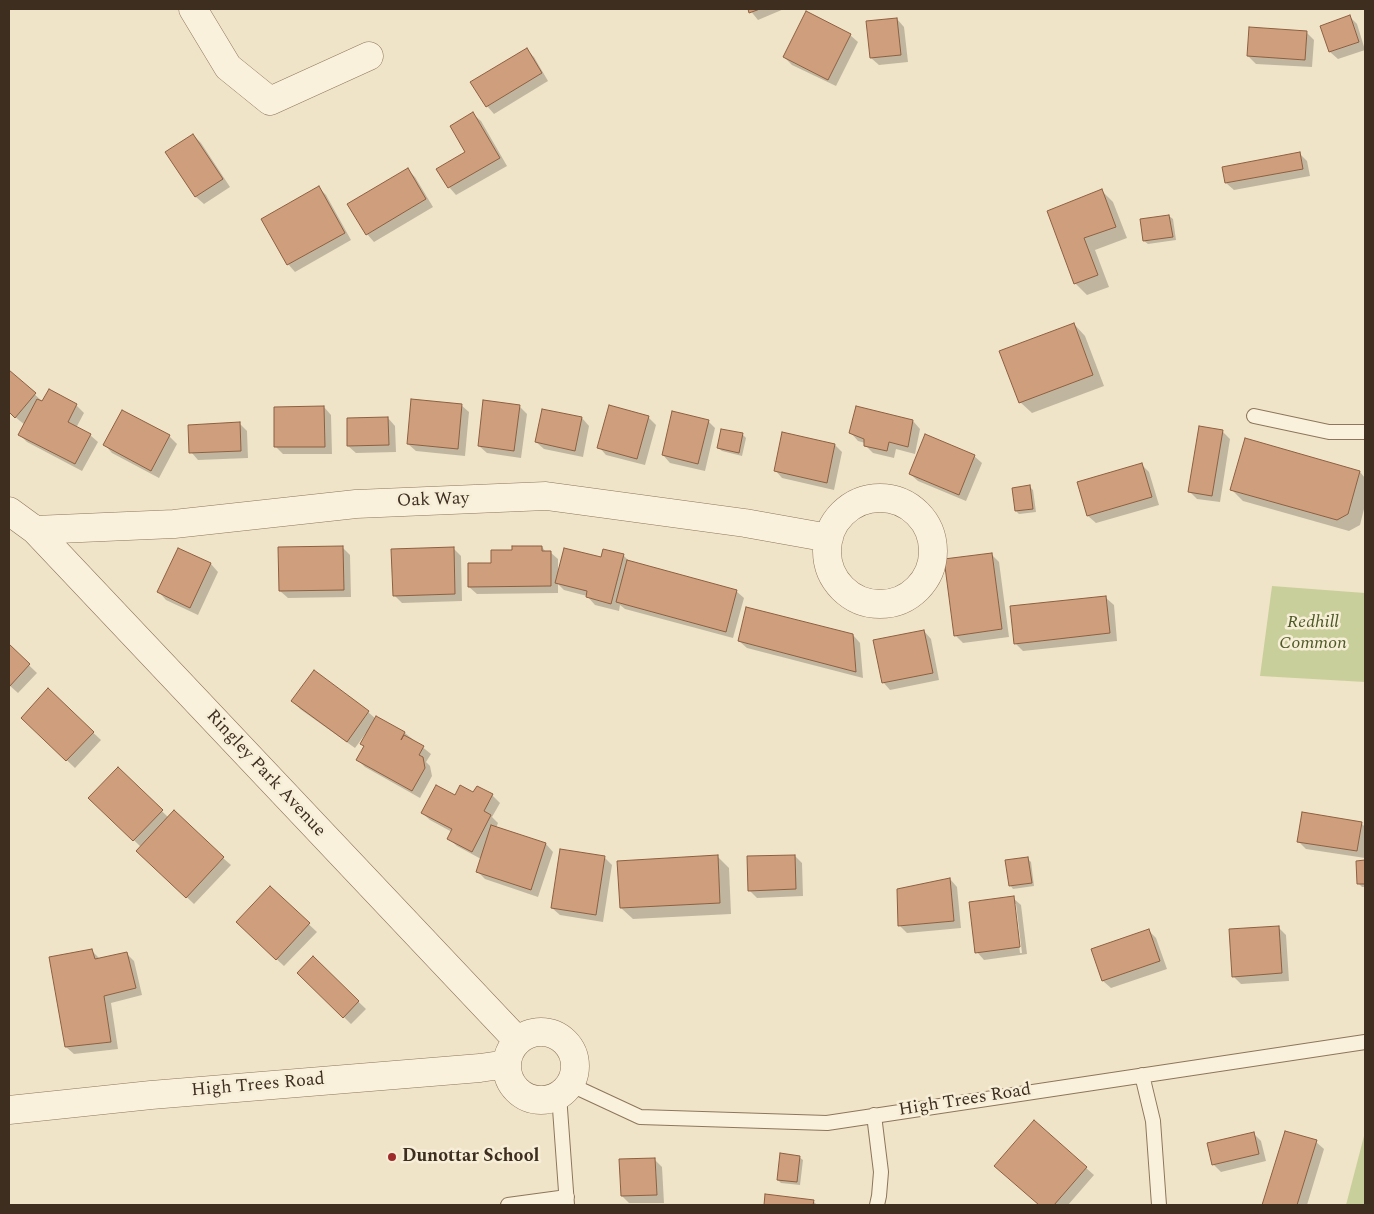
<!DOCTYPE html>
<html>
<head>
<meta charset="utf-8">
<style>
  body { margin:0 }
  #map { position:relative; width:1374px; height:1214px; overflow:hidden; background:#f0e4c8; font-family:Spectral,serif }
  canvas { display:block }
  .frame { position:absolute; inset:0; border:10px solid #3d2e20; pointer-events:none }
</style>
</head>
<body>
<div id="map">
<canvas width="1374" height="1214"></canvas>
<div class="frame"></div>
</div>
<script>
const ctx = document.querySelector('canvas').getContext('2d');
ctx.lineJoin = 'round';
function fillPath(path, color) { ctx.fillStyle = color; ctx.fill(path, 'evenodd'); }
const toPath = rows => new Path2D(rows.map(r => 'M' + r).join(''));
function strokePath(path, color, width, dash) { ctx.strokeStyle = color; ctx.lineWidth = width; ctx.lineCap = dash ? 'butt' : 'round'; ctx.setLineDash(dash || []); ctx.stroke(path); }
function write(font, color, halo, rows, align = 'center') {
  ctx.font = font + ' Spectral,serif'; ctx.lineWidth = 5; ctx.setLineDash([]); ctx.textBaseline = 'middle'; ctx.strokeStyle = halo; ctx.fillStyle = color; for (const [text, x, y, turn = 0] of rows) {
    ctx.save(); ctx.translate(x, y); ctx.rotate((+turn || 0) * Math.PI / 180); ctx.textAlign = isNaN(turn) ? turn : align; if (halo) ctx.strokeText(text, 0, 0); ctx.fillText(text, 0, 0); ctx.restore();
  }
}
fillPath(toPath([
  [1272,586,1365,593,1365,682,1260,676],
  [1364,1136,1365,1205,1346,1205]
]), '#c9cf9b');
fillPath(toPath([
  [749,9,784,9,758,20],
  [1349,16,1357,24,1365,50,1338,59,1330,52,1322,26],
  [897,19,904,27,908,62,879,65,871,58],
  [1306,32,1314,40,1312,67,1256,64,1248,56],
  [850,35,858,42,836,86,792,65,784,57],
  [527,50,534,57,548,81,494,114,487,106],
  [473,114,481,121,507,166,456,195,449,187,467,152],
  [193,135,201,143,230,187,204,204,196,197,167,152],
  [1300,154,1307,161,1310,176,1234,190,1226,183],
  [408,170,415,177,433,207,374,242,367,234],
  [318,187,326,195,351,240,295,272,288,264],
  [1102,191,1113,202,1127,238,1095,250,1109,287,1087,295,1075,283,1048,211],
  [1169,216,1173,219,1176,240,1148,244,1144,241],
  [1074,324,1085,336,1104,386,1032,413,1020,402],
  [9,371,43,402,49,391,76,405,84,413,76,428,90,435,98,442,82,471,27,442,20,435,25,425,9,412],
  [461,405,469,412,465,456,416,451,408,444],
  [519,406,527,414,521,458,487,453,479,446],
  [324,407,331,415,332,454,283,454,276,447],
  [648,417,656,425,645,465,606,455,599,447],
  [388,418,395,426,396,452,356,453,348,446],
  [582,418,589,426,583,457,544,449,536,442],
  [708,421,715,428,705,471,670,463,663,455],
  [913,421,920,429,915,454,896,449,894,458,873,453,865,445,865,443,858,441,851,433],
  [239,423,247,431,248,458,198,460,191,452],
  [1223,432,1230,439,1220,502,1197,499,1189,491],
  [742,434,746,438,742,456,722,451,718,448],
  [169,436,177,444,159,478,112,453,105,445],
  [1246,439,1360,472,1365,478,1365,505,1360,525,1349,531,1243,501,1231,489],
  [835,445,842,452,834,490,782,478,775,470],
  [974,456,982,463,966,501,918,481,910,474],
  [1142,465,1149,472,1159,505,1096,523,1088,516],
  [1030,487,1033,490,1036,512,1019,514,1016,511],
  [342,547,350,555,351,597,288,598,280,591],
  [542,547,546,552,550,552,558,559,558,574,602,558,623,555,630,562,736,591,744,598,733,638,625,609,620,605,619,611,595,605,587,596,564,590,558,584,558,593,477,594,469,587,493,564,514,551],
  [453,548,461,556,462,601,402,603,394,595],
  [179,549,211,564,218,572,198,615,166,600,159,592],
  [991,554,999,562,1009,637,963,643,955,635],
  [1106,598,1114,605,1117,641,1023,651,1015,643],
  [924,631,931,639,939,680,890,690,883,682],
  [853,635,860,643,863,678,747,648,739,641],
  [9,646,37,673,18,693,9,685],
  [314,672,368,712,376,719,377,717,405,733,431,754,426,762,430,766,432,776,420,798,365,767,358,760,365,747,367,734,366,733,355,748,300,709,293,701],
  [48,690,101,740,75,768,22,718],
  [118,769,169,818,223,858,231,865,194,904,145,858,141,847,90,798],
  [474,794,492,795,500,803,492,817,498,823,496,828,546,844,553,852,538,897,485,879,477,871,481,859,457,846,449,839,452,832,430,820,422,813,456,796],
  [1361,823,1365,827,1365,858,1306,849,1299,842],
  [717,856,729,868,731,914,633,919,621,908],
  [795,856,802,863,803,896,757,898,749,890],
  [604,857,612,865,603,922,560,915,552,908],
  [1028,859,1031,862,1034,886,1013,889,1010,885],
  [1357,862,1365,862,1365,887,1362,887,1358,883],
  [950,879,957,887,961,928,907,933,900,926],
  [270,888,317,932,284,966,245,930],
  [1013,898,1021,905,1027,954,984,960,977,952],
  [1014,904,1016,904,1022,953,1020,953],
  [1279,928,1286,935,1289,981,1241,984,1233,976],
  [1148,930,1156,938,1167,969,1111,988,1103,981,1093,950],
  [92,951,99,958,127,954,134,961,142,995,111,1003,118,1049,74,1054,66,1047,51,958],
  [313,958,366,1009,351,1024,299,973],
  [1034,1122,1094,1175,1068,1205,1040,1205,1004,1174],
  [1253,1133,1261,1141,1266,1161,1221,1172,1213,1164],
  [1285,1133,1316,1142,1324,1149,1307,1205,1264,1205],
  [799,1157,803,1160,800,1185,781,1183,778,1180],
  [655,1160,662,1167,664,1203,629,1203,622,1196],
  [766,1196,813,1201,817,1205,765,1205]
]), '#0003');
const building = toPath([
  [748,9,760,9,749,13,748,9],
  [806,11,851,34,828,80,783,57,806,11],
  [1350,15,1359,42,1329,52,1320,26,1350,15],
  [897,18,901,55,870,58,866,21,897,18],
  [1249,27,1307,31,1305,60,1247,56,1249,27],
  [527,48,542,73,486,107,470,82,527,48],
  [473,112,500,158,448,188,436,169,465,152,450,126,473,112],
  [193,134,223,179,195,197,165,152,193,134],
  [1300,152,1303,169,1225,183,1222,167,1300,152],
  [408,168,426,199,366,235,347,204,408,168],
  [319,186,345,233,287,265,261,219,319,186],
  [1102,189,1116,227,1084,238,1098,275,1074,284,1047,211,1102,189],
  [1169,215,1173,237,1143,241,1140,219,1169,215],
  [1074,323,1093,375,1019,403,999,351,1074,323],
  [9,370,36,393,15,418,9,412,9,370],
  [49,389,77,404,68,422,91,434,75,464,18,435,37,399,42,401,49,389],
  [411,399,462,404,458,449,407,444,411,399],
  [483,400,520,405,514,451,478,446,483,400],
  [609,405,649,416,637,459,597,448,609,405],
  [324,406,325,447,274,447,274,407,324,406],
  [856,406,913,420,908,447,889,442,887,451,864,446,864,439,849,433,856,406],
  [542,409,582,417,575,451,535,442,542,409],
  [122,410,170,435,151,471,103,445,122,410],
  [672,411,709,420,698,464,662,455,672,411],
  [388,417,389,445,347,446,347,418,388,417],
  [240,422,241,451,189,453,188,425,240,422],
  [1199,426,1223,430,1212,496,1188,492,1199,426],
  [721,429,743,433,739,453,717,448,721,429],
  [782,432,835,444,827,483,774,471,782,432],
  [925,434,975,455,959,495,909,474,925,434],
  [1245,438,1360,471,1348,514,1337,520,1230,490,1245,438],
  [1142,463,1152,497,1087,516,1077,482,1142,463],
  [1030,485,1033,509,1015,511,1012,488,1030,485],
  [343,546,344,590,279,591,278,547,343,546],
  [512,546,542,546,542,551,551,551,551,586,468,587,468,563,491,563,491,550,512,550,512,546],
  [454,547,455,594,393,596,391,549,454,547],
  [178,548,211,563,190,608,157,592,178,548],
  [564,548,601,557,603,549,624,554,611,604,586,597,587,591,555,583,564,548],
  [992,553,1002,629,954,636,944,559,992,553],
  [627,560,737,590,726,632,616,602,627,560],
  [1106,596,1110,633,1014,644,1010,606,1106,596],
  [746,607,853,634,856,672,738,641,746,607],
  [924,630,933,673,882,683,873,640,924,630],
  [9,644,30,664,9,687,9,644],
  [314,670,369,711,347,742,291,701,314,670],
  [48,688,94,732,66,761,21,718,48,688],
  [376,716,405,732,401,740,404,735,424,746,419,755,423,757,425,768,412,791,356,760,364,746,360,744,376,716],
  [118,767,163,810,133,841,88,798,118,767],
  [436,785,455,795,460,785,473,792,477,786,493,794,484,811,491,815,472,852,447,839,452,829,421,813,436,785],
  [174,810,224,857,186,898,136,851,174,810],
  [1302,812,1362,822,1357,851,1297,842,1302,812],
  [491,825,546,843,531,890,476,872,491,825],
  [560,849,605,856,596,915,551,908,560,849],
  [718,855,720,903,620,908,617,861,718,855],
  [795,855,796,889,748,891,747,856,795,855],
  [1028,857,1032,883,1009,886,1005,860,1028,857],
  [1365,860,1365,884,1357,884,1356,861,1365,860],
  [950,878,954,921,898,926,897,889,950,878],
  [270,886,310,923,276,960,236,922,270,886],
  [1014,896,1020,947,975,953,969,902,1014,896],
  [1279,926,1282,973,1232,977,1229,929,1279,926],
  [1149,929,1160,961,1102,981,1091,949,1149,929],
  [92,949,95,959,127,952,136,988,104,996,111,1042,65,1047,49,957,92,949],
  [313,956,359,1001,343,1018,297,973,313,956],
  [1034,1120,1087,1167,1054,1205,1039,1205,994,1166,1034,1120],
  [1285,1131,1317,1140,1297,1205,1262,1205,1285,1131],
  [1254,1132,1259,1154,1212,1165,1207,1143,1254,1132],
  [780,1153,800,1156,797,1182,777,1180,780,1153],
  [655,1158,657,1195,621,1196,619,1159,655,1158],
  [765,1194,814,1200,813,1205,764,1205,765,1194]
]);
fillPath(building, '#cf9f7d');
strokePath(building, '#8d5f41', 1);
const lane = toPath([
  [1254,416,1329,432,1365,432],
  [1142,1075,1153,1121,1159,1205],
  [569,1084,640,1117,827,1123,1365,1042],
  [559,1095,567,1205],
  [874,1115,881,1172,879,1196,877,1205],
  [508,1205,567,1197]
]);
const street = toPath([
  [193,9,228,67,270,101,369,56],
  '827 551a53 53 0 1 1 106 0a53 53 0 1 1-106 0Z',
  [9,511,35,530,518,1041],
  [35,530,174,524,356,504,546,496,745,523,829,538],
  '507 1066a34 34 0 1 1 68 0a34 34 0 1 1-68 0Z',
  [9,1110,151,1095,480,1068,507,1064]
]);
strokePath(lane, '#8d765c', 16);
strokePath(street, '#8d765c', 29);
strokePath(lane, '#faf1dc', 14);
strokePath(street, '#faf1dc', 28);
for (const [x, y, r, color] of [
  [392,1157,5,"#9e2a2b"]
]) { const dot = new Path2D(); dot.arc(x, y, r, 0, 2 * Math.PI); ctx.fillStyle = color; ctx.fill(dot); strokePath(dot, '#f7eed8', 2); }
write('18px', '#3d2e20', '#f7eed8', [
  ["Oak Way",433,501,-2],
  ["Ringley Park Avenue",265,774,47],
  ["High Trees Road",258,1086,-5],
  ["High Trees Road",965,1101,-9]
]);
write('italic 18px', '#4d5a26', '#f7eed8', [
  ["Redhill",1313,623],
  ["Common",1313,644]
]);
write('bold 18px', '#3d2e20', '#f7eed8', [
  ["Dunottar School",402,1157]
], 'left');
</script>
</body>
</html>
